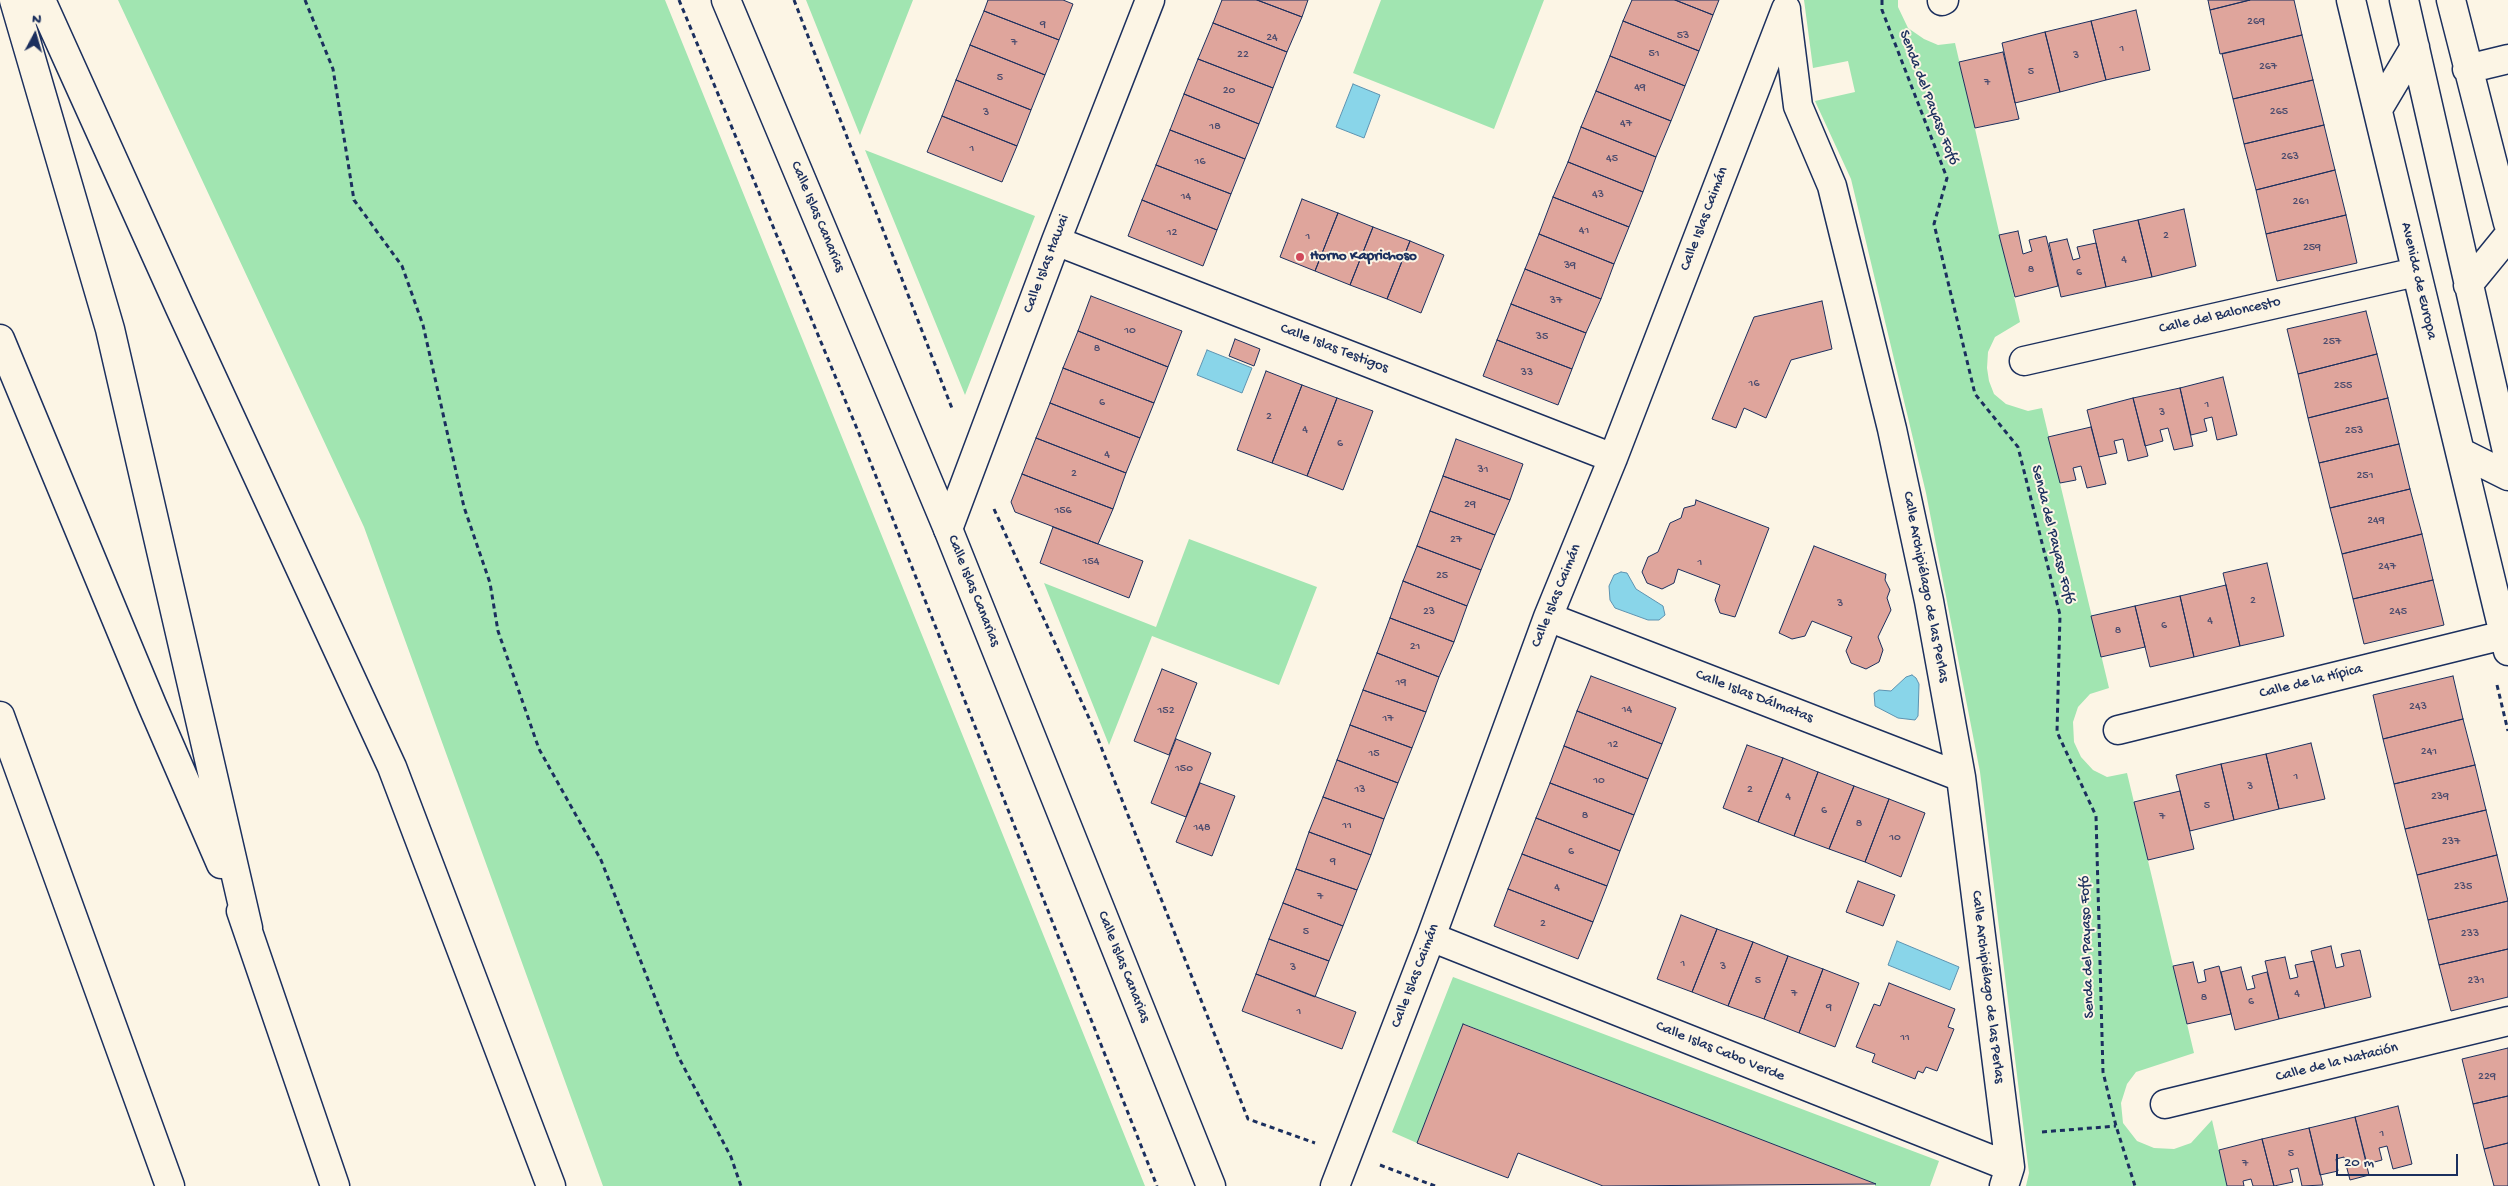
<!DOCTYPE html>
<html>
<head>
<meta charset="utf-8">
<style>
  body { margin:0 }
  #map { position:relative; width:2508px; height:1186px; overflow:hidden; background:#fcf5e5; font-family:"Gochi Hand",sans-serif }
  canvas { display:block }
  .north { position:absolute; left:10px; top:10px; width:50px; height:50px; -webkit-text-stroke:4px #fcf5e5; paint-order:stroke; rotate:6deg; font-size:14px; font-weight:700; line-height:20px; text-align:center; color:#1b2f5e }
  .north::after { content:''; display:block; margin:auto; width:18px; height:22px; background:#1b2f5e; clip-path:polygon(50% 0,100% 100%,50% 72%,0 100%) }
  .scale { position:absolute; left:2336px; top:1154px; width:122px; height:22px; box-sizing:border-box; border:2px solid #1b2f5e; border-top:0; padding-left:6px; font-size:15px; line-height:18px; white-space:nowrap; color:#1b2f5e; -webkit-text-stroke:4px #fcf5e5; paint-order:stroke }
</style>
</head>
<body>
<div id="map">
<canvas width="2508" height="1186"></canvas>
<div class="north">N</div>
<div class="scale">20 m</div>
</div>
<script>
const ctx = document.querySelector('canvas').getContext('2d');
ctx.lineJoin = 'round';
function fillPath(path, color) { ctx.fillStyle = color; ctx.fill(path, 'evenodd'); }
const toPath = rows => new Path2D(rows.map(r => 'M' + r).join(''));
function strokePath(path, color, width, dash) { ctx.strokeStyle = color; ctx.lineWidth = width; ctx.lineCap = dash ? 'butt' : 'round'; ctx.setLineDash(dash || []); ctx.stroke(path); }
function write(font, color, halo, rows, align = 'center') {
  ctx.font = font + ' "Gochi Hand",sans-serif'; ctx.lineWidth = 4; ctx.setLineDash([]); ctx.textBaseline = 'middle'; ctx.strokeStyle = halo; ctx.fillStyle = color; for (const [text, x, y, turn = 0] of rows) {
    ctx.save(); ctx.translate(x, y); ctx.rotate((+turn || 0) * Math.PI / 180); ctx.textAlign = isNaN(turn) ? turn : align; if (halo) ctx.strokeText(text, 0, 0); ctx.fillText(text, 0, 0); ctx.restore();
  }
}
fillPath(toPath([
  [118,0,665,0,1145,1186,603,1186,364,527],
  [806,0,913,0,860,135],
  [1381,0,1544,0,1494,129,1353,73],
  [1804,0,1898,0,1898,7,1908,28,1924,39,1938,45,1955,43,2020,322,1995,337,1988,352,1987,368,1989,381,1994,394,2006,404,2028,411,2042,408,2109,688,2090,694,2078,707,2073,722,2074,742,2081,757,2093,770,2107,777,2127,773,2194,1053,2136,1072,2127,1084,2121,1103,2123,1123,2137,1141,2154,1148,2174,1149,2191,1143,2212,1120,2227,1186,2026,1186,2029,1173,1980,772,1926,493,1851,179,1815,101,1855,92,1848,61,1813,68],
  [865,150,1035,216,965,395],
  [1189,539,1317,587,1279,685,1152,636,1109,745,1044,583,1156,627],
  [1453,977,1939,1161,1930,1186,1875,1186,1875,1184,1464,1024,1417,1143,1392,1132]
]), '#a1e5b1');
const water = toPath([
  [1353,84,1380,95,1364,138,1336,127,1353,84],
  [1207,350,1252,368,1242,393,1197,375,1207,350],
  [1621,572,1627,573,1636,589,1663,606,1665,615,1659,620,1648,620,1615,608,1610,600,1609,586,1614,575,1621,572],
  [1912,675,1916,678,1919,684,1918,716,1915,720,1898,718,1875,706,1874,693,1879,690,1891,691,1906,677,1912,675],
  [1897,941,1959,967,1950,990,1888,965,1897,941]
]);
fillPath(water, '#89d5e9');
strokePath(water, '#5d93b1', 1);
const building = toPath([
  [988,0,1063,0,1073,4,1059,40,984,11,988,0],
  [1222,0,1257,0,1302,17,1287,52,1213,23,1222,0],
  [1257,0,1308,0,1302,17,1257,0],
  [1632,0,1675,0,1713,15,1699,51,1623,21,1632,0],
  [1675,0,1719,0,1713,15,1675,0],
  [2208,0,2250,0,2210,10,2208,0],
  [2250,0,2294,0,2302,35,2220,54,2210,10,2250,0],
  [2136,10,2150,70,2106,80,2091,21,2136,10],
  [984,11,1059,40,1045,75,970,45,984,11],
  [1623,21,1699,51,1685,86,1610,56,1623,21],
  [2091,21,2106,80,2060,92,2045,32,2091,21],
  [1213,23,1287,52,1273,88,1198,59,1213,23],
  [2045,32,2060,92,2015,103,2002,43,2045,32],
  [2302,35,2313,80,2233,99,2222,54,2302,35],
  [970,45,1045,75,1031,110,956,80,970,45],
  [2003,52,2019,119,1975,128,1959,62,2003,52],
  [1610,56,1685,86,1671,121,1596,91,1610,56],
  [1198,59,1273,88,1259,124,1184,94,1198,59],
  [956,80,1031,110,1017,146,942,116,956,80],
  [2313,80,2324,125,2244,144,2233,99,2313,80],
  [1596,91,1671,121,1656,157,1581,127,1596,91],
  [1184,94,1259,124,1245,159,1170,130,1184,94],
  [942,116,1017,146,1002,182,927,152,942,116],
  [2324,125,2335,170,2256,190,2244,144,2324,125],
  [1581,127,1656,157,1643,192,1568,162,1581,127],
  [1170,130,1245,159,1231,194,1156,165,1170,130],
  [1568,162,1643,192,1629,227,1553,197,1568,162],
  [1156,165,1231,194,1217,230,1142,200,1156,165],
  [2335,170,2346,215,2266,234,2256,190,2335,170],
  [1553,197,1629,227,1614,264,1539,234,1553,197],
  [1302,199,1338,213,1315,271,1280,257,1302,199],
  [1142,200,1217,230,1203,266,1128,236,1142,200],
  [2184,209,2196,266,2152,277,2138,220,2184,209],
  [1338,213,1373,227,1350,285,1315,271,1338,213],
  [2346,215,2357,263,2277,281,2266,234,2346,215],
  [2138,220,2152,277,2106,287,2093,230,2138,220],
  [1373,227,1410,241,1387,299,1350,285,1373,227],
  [2018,231,2023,254,2032,251,2029,240,2046,236,2058,286,2015,297,1999,235,2018,231],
  [1539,234,1614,264,1601,299,1525,269,1539,234],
  [2067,239,2073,260,2080,258,2077,247,2096,243,2106,287,2061,297,2049,243,2067,239],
  [1410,241,1444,255,1421,313,1387,299,1410,241],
  [1525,269,1601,299,1586,333,1511,304,1525,269],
  [1091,296,1182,331,1168,367,1078,331,1091,296],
  [1822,301,1832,349,1791,360,1766,418,1744,408,1736,428,1712,419,1754,317,1822,301],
  [1511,304,1586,333,1572,369,1497,340,1511,304],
  [2366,311,2377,354,2298,374,2287,329,2366,311],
  [1078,331,1168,367,1154,403,1063,368,1078,331],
  [1235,339,1260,349,1254,366,1229,356,1235,339],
  [1497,340,1572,369,1558,405,1483,376,1497,340],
  [2377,354,2388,398,2308,418,2298,374,2377,354],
  [1063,368,1154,403,1140,438,1050,403,1063,368],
  [1266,371,1302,385,1272,463,1237,450,1266,371],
  [2223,377,2237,435,2217,440,2212,417,2204,419,2207,431,2191,435,2180,388,2223,377],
  [1302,385,1337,398,1307,476,1272,463,1302,385],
  [2180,388,2193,446,2174,450,2168,428,2160,430,2163,441,2145,446,2133,398,2180,388],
  [1337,398,1373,411,1343,490,1307,476,1337,398],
  [2133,398,2148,456,2128,461,2123,439,2114,441,2117,453,2099,457,2087,410,2133,398],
  [2388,398,2399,444,2319,463,2308,418,2388,398],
  [1050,403,1140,438,1126,473,1036,438,1050,403],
  [2091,427,2106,484,2087,488,2081,466,2073,468,2076,480,2060,483,2048,437,2091,427],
  [1036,438,1126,473,1113,509,1022,474,1036,438],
  [1456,439,1523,464,1510,500,1443,476,1456,439],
  [2399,444,2410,489,2330,508,2319,463,2399,444],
  [1022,474,1113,509,1098,544,1015,512,1011,502,1022,474],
  [1443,476,1510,500,1495,535,1430,511,1443,476],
  [2410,489,2422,534,2342,554,2330,508,2410,489],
  [1696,500,1769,528,1735,617,1720,613,1715,600,1720,585,1678,569,1674,583,1662,589,1647,583,1642,572,1648,557,1658,552,1670,523,1681,518,1684,508,1695,505,1696,500],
  [1430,511,1495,535,1481,570,1417,546,1430,511],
  [1053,527,1143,561,1129,598,1040,563,1053,527],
  [2422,534,2433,580,2353,599,2342,554,2422,534],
  [1417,546,1481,570,1467,606,1403,581,1417,546],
  [1814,546,1886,574,1885,580,1890,590,1887,598,1891,610,1878,637,1883,650,1879,662,1866,669,1851,663,1846,651,1852,637,1812,621,1805,636,1792,639,1779,633,1814,546],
  [2267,563,2284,636,2240,646,2223,573,2267,563],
  [2433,580,2444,625,2364,644,2353,599,2433,580],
  [1403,581,1467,606,1454,642,1390,618,1403,581],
  [2226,585,2240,646,2194,657,2180,596,2226,585],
  [2180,596,2194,657,2150,667,2135,606,2180,596],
  [2135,606,2145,647,2101,657,2091,616,2135,606],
  [1390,618,1454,642,1439,677,1377,653,1390,618],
  [1377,653,1439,677,1426,712,1363,690,1377,653],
  [1162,669,1197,683,1169,755,1134,741,1162,669],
  [1591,676,1676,708,1662,744,1577,711,1591,676],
  [2453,676,2463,719,2383,739,2373,695,2453,676],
  [1363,690,1426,712,1412,748,1350,725,1363,690],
  [1577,711,1662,744,1648,779,1564,746,1577,711],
  [2463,719,2475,765,2394,784,2383,739,2463,719],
  [1350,725,1412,748,1398,783,1337,760,1350,725],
  [1176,739,1211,753,1186,817,1151,803,1176,739],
  [2311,743,2325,799,2279,809,2266,754,2311,743],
  [1747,745,1783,758,1758,822,1723,808,1747,745],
  [1564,746,1648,779,1634,815,1550,783,1564,746],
  [2266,754,2279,809,2234,820,2221,764,2266,754],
  [1783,758,1818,772,1794,836,1758,822,1783,758],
  [1337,760,1398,783,1384,819,1323,797,1337,760],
  [2221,764,2234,820,2190,831,2176,775,2221,764],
  [2475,765,2486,810,2405,829,2394,784,2475,765],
  [1818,772,1854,786,1829,849,1794,836,1818,772],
  [1200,783,1235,796,1212,856,1176,842,1200,783],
  [1550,783,1634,815,1620,851,1536,818,1550,783],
  [1854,786,1889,799,1865,862,1829,849,1854,786],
  [2180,791,2194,849,2148,860,2134,802,2180,791],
  [1323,797,1384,819,1371,855,1309,832,1323,797],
  [1889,799,1925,813,1901,877,1865,862,1889,799],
  [2486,810,2497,855,2417,875,2405,829,2486,810],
  [1536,818,1620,851,1607,886,1522,854,1536,818],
  [1309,832,1371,855,1357,890,1296,869,1309,832],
  [1522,854,1607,886,1593,922,1508,889,1522,854],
  [2497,855,2508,901,2428,920,2417,875,2497,855],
  [1296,869,1357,890,1343,926,1283,903,1296,869],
  [1858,881,1895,895,1883,926,1846,912,1858,881],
  [1508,889,1593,922,1578,959,1494,926,1508,889],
  [2508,901,2508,949,2439,965,2428,920,2508,901],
  [1283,903,1343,926,1329,961,1269,939,1283,903],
  [1681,915,1717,929,1692,992,1657,979,1681,915],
  [1717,929,1753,942,1728,1006,1692,992,1717,929],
  [1269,939,1329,961,1315,997,1256,974,1269,939],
  [1753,942,1788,956,1764,1019,1728,1006,1753,942],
  [2331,946,2336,968,2344,966,2341,954,2360,950,2371,997,2325,1008,2311,951,2331,946],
  [2508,949,2508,997,2451,1011,2439,965,2508,949],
  [1788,956,1823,969,1799,1033,1764,1019,1788,956],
  [2285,957,2290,979,2298,977,2295,965,2314,961,2325,1008,2279,1019,2265,961,2285,957],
  [2193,962,2198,983,2206,981,2204,970,2219,966,2231,1014,2187,1024,2173,966,2193,962],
  [2241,967,2247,990,2255,988,2252,976,2267,972,2279,1019,2235,1030,2221,972,2241,967],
  [1823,969,1859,983,1835,1047,1799,1033,1823,969],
  [1256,974,1356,1012,1342,1049,1242,1011,1256,974],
  [1889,983,1955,1009,1948,1027,1954,1029,1937,1071,1926,1067,1923,1073,1918,1071,1915,1079,1872,1062,1875,1054,1856,1047,1874,1004,1880,1006,1889,983],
  [1463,1024,1876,1184,1603,1186,1518,1153,1508,1178,1417,1143,1463,1024],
  [2508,1048,2508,1096,2473,1104,2462,1059,2508,1048],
  [2508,1096,2508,1143,2484,1149,2473,1104,2508,1096],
  [2398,1106,2412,1164,2393,1169,2387,1146,2379,1148,2382,1160,2367,1164,2355,1117,2398,1106],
  [2355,1117,2369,1175,2350,1180,2344,1157,2336,1159,2338,1171,2320,1175,2309,1128,2355,1117],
  [2309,1128,2323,1185,2302,1186,2298,1168,2290,1170,2293,1182,2274,1186,2262,1139,2309,1128],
  [2262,1139,2274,1186,2253,1186,2251,1179,2243,1181,2244,1186,2227,1186,2219,1150,2262,1139],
  [2508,1143,2508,1186,2494,1186,2484,1149,2508,1143]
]);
fillPath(building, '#dfa59c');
strokePath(building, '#1b2f5e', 1);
const minor = toPath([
  [2351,0,2508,651],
  [2404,0,2508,456],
  [2451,0,2508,223],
  [1942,1,1944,0],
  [1786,11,1798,106,1832,186,1892,429,1929,601,1961,777,2010,1167,2004,1186],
  [2467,69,2508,59],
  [2378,109,2415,47],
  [1056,241,1613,458],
  [2468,285,2508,236],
  [2024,361,2416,272],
  [2460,452,2508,476],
  [948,529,1056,241,1150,0],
  [1548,617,1961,777],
  [2118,730,2504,635],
  [1431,937,2010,1167],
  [2165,1104,2508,1021],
  [1335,1186,1431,937,1548,617,1613,458,1786,9]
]);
const tertiary = toPath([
  [726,0,948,529,1211,1186]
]);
const motorway = toPath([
  [14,0,110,329,248,928],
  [41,0,180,308,392,767,551,1186],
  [0,339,152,705,221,864],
  [0,716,170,1186],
  [241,911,335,1186]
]);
strokePath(minor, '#1b2f5e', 31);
strokePath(tertiary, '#1b2f5e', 31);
strokePath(motorway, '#1b2f5e', 31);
strokePath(toPath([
  [305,0,333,69,354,200,402,266,423,325,464,507,490,583,498,631,539,749,601,860,678,1056,731,1157,741,1186],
  [679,0,860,436,1157,1186],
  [794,0,953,411],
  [1882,0,1882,10,1947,178,1934,224,1975,394,2018,447,2060,615,2057,732,2096,816,2103,1072,2116,1126,2135,1186],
  [994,509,1094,729,1248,1119,1315,1143],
  [2497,685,2508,731],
  [2042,1132,2116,1126],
  [1380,1165,1435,1186]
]), '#1b2f5e', 3, [5, 4]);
strokePath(minor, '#fcf5e5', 28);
strokePath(tertiary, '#fcf5e5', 28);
strokePath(motorway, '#fcf5e5', 28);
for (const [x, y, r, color] of [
  [1300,257,5,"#d1495b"]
]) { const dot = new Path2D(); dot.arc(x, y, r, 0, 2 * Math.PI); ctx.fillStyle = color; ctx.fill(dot); strokePath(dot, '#fcf5e5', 2); }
write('12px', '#4c4c6e', null, [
  ["269",2256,22],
  ["9",1043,25],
  ["53",1683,36],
  ["24",1272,38],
  ["7",1014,43],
  ["1",2122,49],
  ["51",1654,54],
  ["22",1243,55],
  ["3",2076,56],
  ["267",2268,67],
  ["5",2031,72],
  ["5",1000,78],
  ["7",1987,83],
  ["49",1640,88],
  ["20",1229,91],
  ["265",2279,112],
  ["3",986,113],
  ["47",1626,124],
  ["18",1215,127],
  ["1",972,149],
  ["263",2290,157],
  ["45",1612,159],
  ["16",1200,162],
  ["43",1598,195],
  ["14",1186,197],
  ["261",2301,202],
  ["41",1584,231],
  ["12",1172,233],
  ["2",2166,236],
  ["1",1308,237],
  ["259",2312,248],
  ["4",2124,260],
  ["39",1570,266],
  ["8",2031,270],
  ["6",2079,273],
  ["37",1556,301],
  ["10",1130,331],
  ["35",1542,337],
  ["257",2332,342],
  ["8",1097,349],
  ["33",1527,373],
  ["16",1754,384],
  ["255",2343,386],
  ["6",1102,403],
  ["1",2207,405],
  ["3",2162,413],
  ["2",1269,417],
  ["4",1305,430],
  ["253",2354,431],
  ["6",1340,444],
  ["4",1107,455],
  ["31",1483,470],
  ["2",1074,474],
  ["251",2365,476],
  ["29",1470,505],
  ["156",1063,511],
  ["249",2376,521],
  ["27",1456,540],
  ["154",1091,562],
  ["1",1700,563],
  ["247",2387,567],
  ["25",1442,576],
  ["2",2253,601],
  ["3",1840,604],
  ["23",1429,612],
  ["245",2398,612],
  ["4",2210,621],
  ["6",2164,626],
  ["8",2118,631],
  ["21",1415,647],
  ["19",1401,683],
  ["243",2418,707],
  ["14",1627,710],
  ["152",1166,711],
  ["17",1388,719],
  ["12",1613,745],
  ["241",2429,752],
  ["15",1374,754],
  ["150",1184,769],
  ["1",2296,777],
  ["10",1599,781],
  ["3",2250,787],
  ["13",1360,790],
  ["2",1750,790],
  ["4",1788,797],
  ["239",2440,797],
  ["5",2207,806],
  ["6",1824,811],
  ["8",1585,816],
  ["7",2162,817],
  ["8",1859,824],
  ["11",1347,826],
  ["148",1202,828],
  ["10",1895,838],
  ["237",2451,842],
  ["6",1571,852],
  ["9",1333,862],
  ["235",2463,887],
  ["4",1557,888],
  ["7",1320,897],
  ["2",1543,924],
  ["5",1306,932],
  ["233",2470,934],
  ["1",1683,964],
  ["3",1723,967],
  ["3",1293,968],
  ["5",1758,981],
  ["231",2476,981],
  ["7",1794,994],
  ["4",2297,994],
  ["8",2204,998],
  ["6",2251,1002],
  ["9",1829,1008],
  ["1",1299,1012],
  ["11",1905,1038],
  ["229",2487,1077],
  ["1",2382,1134],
  ["5",2291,1154],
  ["7",2245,1164]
]);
write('15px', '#1b2f5e', '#fcf5e5', [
  ["Senda del Payaso Fofó",1928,98,69],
  ["Calle Islas Canarias",817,217,67],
  ["Calle Islas Caimán",1705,219,-69],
  ["Calle Islas Hawai",1047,264,-69],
  ["Avenida de Europa",2418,281,77],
  ["Calle del Baloncesto",2220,316,-13],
  ["Calle Islas Testigos",1334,349,21],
  ["Senda del Payaso Fofó",2052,535,76],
  ["Calle Archipiélago de las Perlas",1925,587,79],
  ["Calle Islas Canarias",973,591,68],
  ["Calle Islas Caimán",1557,596,-68],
  ["Calle de la Hípica",2311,682,-14],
  ["Calle Islas Dálmatas",1754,697,21],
  ["Senda del Payaso Fofó",2088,947,-92],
  ["Calle Islas Canarias",1123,967,68],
  ["Calle Islas Caimán",1416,976,-69],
  ["Calle Archipiélago de las Perlas",1987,987,83],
  ["Calle Islas Cabo Verde",1720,1052,22],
  ["Calle de la Natación",2337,1063,-14]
]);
write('bold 15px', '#1b2f5e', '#fcf5e5', [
  ["Horno Kaprichoso",1310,257]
], 'left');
</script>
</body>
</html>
